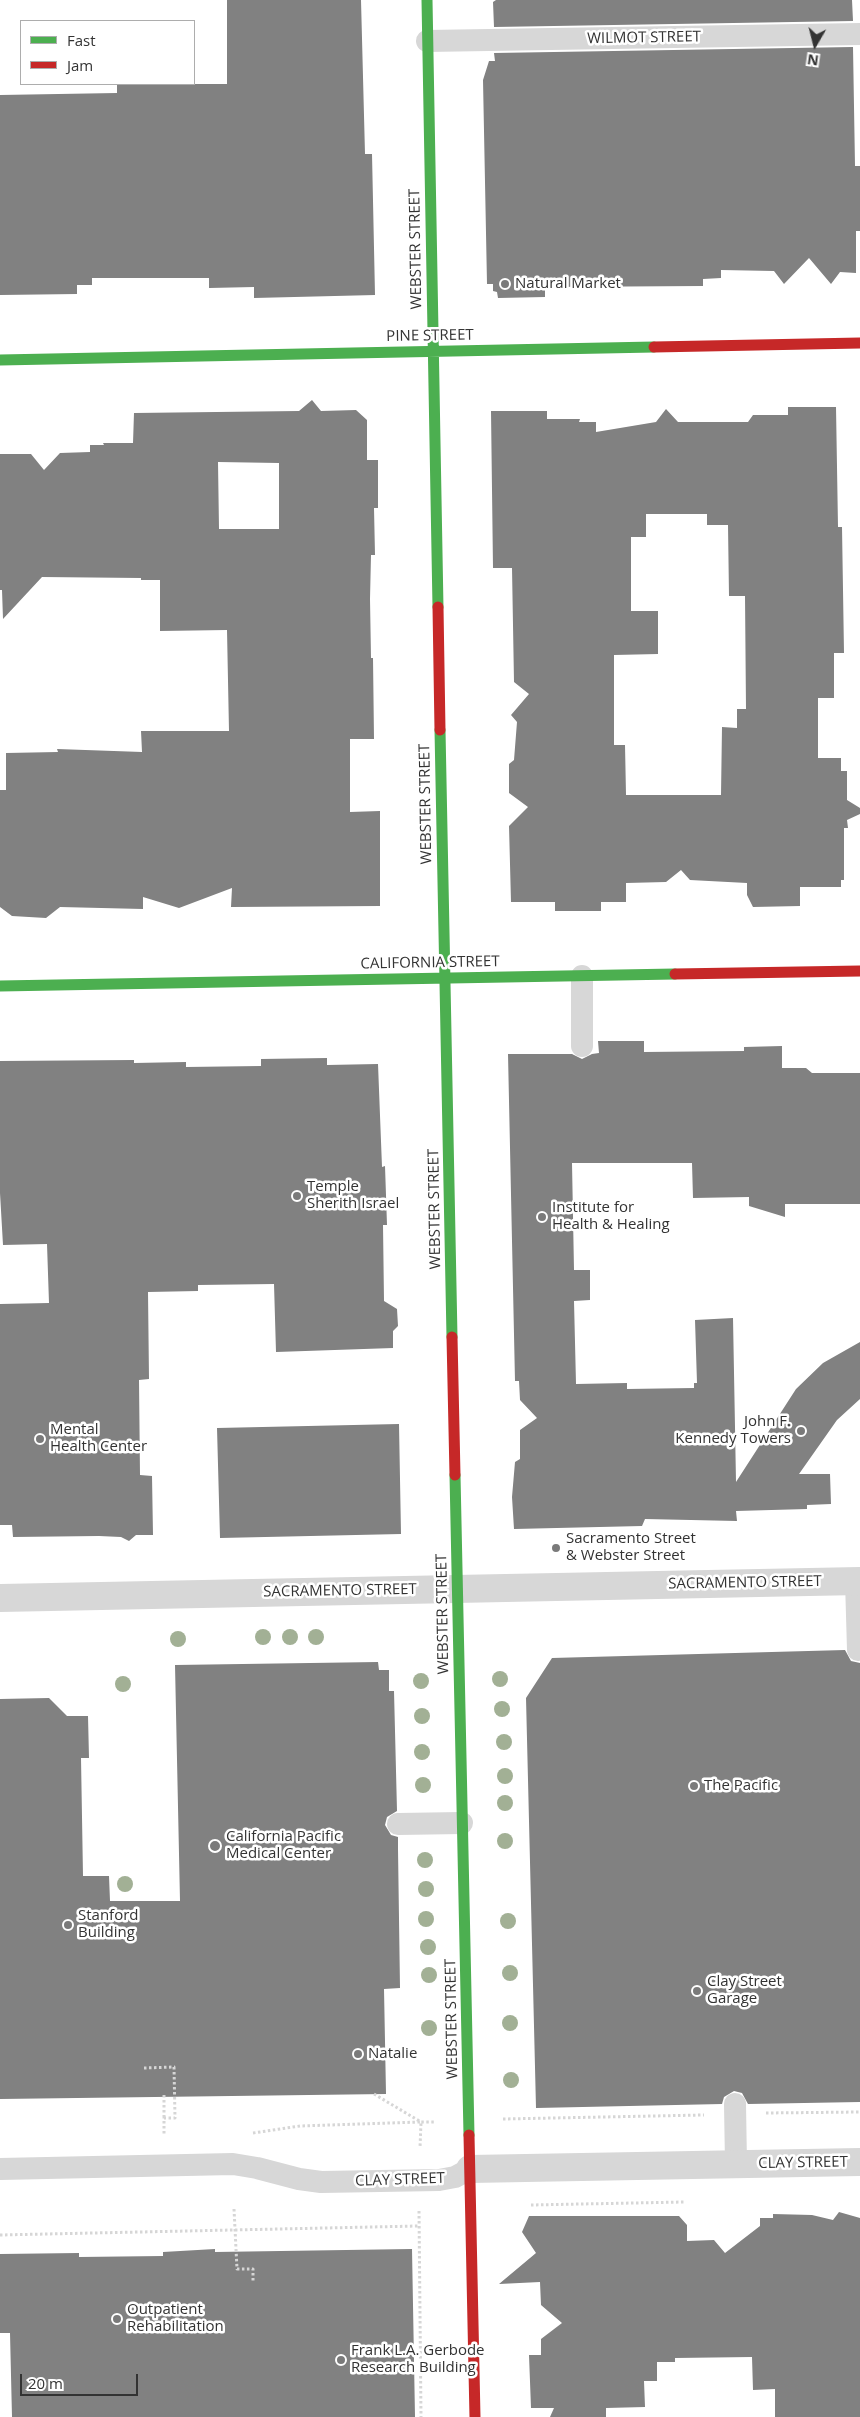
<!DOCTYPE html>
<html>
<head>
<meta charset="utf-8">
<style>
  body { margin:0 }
  #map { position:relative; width:860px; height:2417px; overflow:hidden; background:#fff; font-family:"Open Sans",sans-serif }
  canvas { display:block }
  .legend { position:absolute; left:20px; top:20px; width:175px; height:65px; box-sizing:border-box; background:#fff; border:1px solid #adadad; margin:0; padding:6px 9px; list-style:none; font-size:15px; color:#333 }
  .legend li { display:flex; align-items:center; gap:10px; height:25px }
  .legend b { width:25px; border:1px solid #adadad }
  .north { position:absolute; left:790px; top:20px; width:50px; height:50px; -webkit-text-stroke:4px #fff; paint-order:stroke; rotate:188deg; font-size:14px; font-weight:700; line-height:20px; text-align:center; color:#333 }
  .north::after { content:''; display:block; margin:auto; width:18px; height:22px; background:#333; clip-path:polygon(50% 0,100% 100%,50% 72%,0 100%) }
  .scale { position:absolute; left:20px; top:2374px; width:118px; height:22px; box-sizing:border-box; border:2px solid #333; border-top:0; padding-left:6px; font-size:15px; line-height:18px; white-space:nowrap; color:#333; -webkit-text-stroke:4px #fff; paint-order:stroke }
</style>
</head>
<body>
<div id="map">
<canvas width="860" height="2417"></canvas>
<ul class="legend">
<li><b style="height:6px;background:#4caf50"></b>Fast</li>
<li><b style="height:6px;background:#c62828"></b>Jam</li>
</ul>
<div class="north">N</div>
<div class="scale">20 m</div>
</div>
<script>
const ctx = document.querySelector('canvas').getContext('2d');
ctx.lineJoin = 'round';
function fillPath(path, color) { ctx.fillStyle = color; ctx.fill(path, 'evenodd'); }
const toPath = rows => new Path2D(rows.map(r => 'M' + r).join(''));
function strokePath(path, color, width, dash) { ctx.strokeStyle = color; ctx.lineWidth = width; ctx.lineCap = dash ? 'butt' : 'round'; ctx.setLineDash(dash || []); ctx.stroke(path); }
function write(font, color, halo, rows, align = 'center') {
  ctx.font = font + ' "Open Sans",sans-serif'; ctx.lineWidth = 5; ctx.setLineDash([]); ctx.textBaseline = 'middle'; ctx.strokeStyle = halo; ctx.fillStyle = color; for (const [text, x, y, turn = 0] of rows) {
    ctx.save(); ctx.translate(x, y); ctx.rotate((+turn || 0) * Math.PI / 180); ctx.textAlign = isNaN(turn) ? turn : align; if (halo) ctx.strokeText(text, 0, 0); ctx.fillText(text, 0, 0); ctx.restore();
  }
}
fillPath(toPath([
  [227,0,361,0,365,154,372,154,375,295,254,298,254,287,209,288,209,278,92,278,92,285,77,285,77,294,0,295,0,95,117,93,117,84,227,84],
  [496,0,852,0,853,21,494,27,493,2],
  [853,47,855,166,860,166,860,231,856,231,856,273,840,272,831,284,809,258,784,284,774,271,721,270,721,278,703,279,703,286,545,287,545,297,498,298,497,292,493,291,493,284,487,284,483,80,489,61,495,61,494,53],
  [312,400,321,411,356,410,367,420,367,460,378,460,378,508,374,508,375,555,371,555,370,599,371,658,373,658,374,739,350,739,350,812,380,811,380,906,231,907,232,888,179,908,143,897,143,909,60,907,46,918,12,916,0,907,0,790,6,790,6,753,58,752,57,749,142,752,141,731,229,731,227,630,160,631,160,580,141,580,141,578,42,577,3,619,2,590,0,590,0,454,31,454,44,470,60,453,90,452,90,445,104,445,103,443,133,443,134,413,299,411],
  [218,462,279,463,279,529,219,529],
  [788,407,836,407,838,527,842,527,844,653,834,653,834,698,818,698,818,758,841,758,841,771,847,771,847,800,860,808,860,814,847,820,848,828,844,828,844,880,841,880,841,887,800,887,800,906,753,907,747,895,747,883,690,880,681,870,666,882,626,883,626,902,601,902,601,911,555,911,555,902,511,902,509,826,528,807,509,793,509,764,514,760,517,722,511,715,529,694,514,682,512,568,493,568,491,411,547,411,547,419,580,419,579,422,596,422,596,432,656,422,666,409,678,422,748,422,753,415,788,415],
  [646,514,707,514,707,525,728,525,729,596,745,596,746,709,737,709,737,728,722,727,721,795,626,795,625,745,614,745,614,655,658,654,658,611,631,611,631,537,646,537],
  [598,1041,644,1041,644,1052,744,1051,744,1047,782,1046,782,1068,806,1068,812,1073,860,1073,860,1204,785,1204,785,1217,749,1206,749,1197,693,1198,692,1163,572,1163,574,1270,590,1270,590,1300,574,1301,576,1384,627,1383,627,1389,694,1388,694,1383,697,1383,695,1320,733,1318,736,1482,796,1389,823,1363,860,1342,860,1399,837,1420,799,1474,830,1474,831,1504,807,1505,807,1509,736,1511,737,1521,645,1519,642,1526,514,1529,512,1497,515,1462,520,1459,520,1430,537,1418,520,1400,519,1381,515,1381,508,1054,572,1054,582,1059,592,1054,599,1053],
  [327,1058,327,1065,378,1064,382,1167,385,1166,387,1225,383,1225,384,1301,397,1309,398,1326,393,1331,393,1348,276,1352,274,1284,198,1285,198,1291,148,1292,149,1379,139,1380,140,1475,152,1476,153,1535,136,1535,129,1541,121,1537,99,1536,13,1537,12,1525,0,1525,0,1304,49,1303,47,1244,3,1245,0,1193,0,1061,134,1060,134,1063,186,1062,186,1067,261,1066,261,1059],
  [399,1424,401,1534,220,1538,217,1428],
  [845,1650,851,1661,860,1663,860,2102,748,2104,742,2093,734,2091,724,2097,722,2104,536,2108,526,1698,552,1658],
  [378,1662,379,1670,389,1670,389,1691,394,1691,397,1811,387,1817,385,1825,391,1835,398,1837,398,1849,400,1988,384,1989,386,2094,0,2099,0,1699,49,1698,67,1716,88,1716,89,1758,81,1758,83,1876,109,1876,110,1901,180,1901,175,1665],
  [839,2212,860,2218,860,2417,775,2417,775,2389,753,2390,752,2357,675,2358,675,2362,657,2362,657,2381,644,2381,645,2407,606,2408,606,2417,550,2417,554,2408,531,2408,529,2355,541,2355,541,2339,562,2323,541,2305,540,2282,499,2284,536,2253,522,2232,529,2216,679,2216,687,2225,687,2241,714,2240,725,2253,760,2226,760,2218,773,2218,773,2214,812,2215,833,2220],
  [215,2249,215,2252,412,2249,415,2417,12,2417,10,2333,0,2333,0,2254,79,2253,79,2257,163,2256,163,2252]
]), '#818181');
strokePath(toPath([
  [144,2068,174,2067,175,2118,164,2118,164,2134],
  [374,2094,421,2122,434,2122],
  [164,2095,164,2118],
  [766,2113,860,2112],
  [503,2119,704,2115],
  [253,2133,300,2126,421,2122,420,2148],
  [531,2205,684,2202],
  [234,2209,237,2269,253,2269,253,2282],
  [419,2211,421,2417],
  [0,2235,418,2226]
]), '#d6d6d6', 3, [2.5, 2.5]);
strokePath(toPath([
  [427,41,860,34],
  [582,976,582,1046],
  [856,1581,858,1650],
  [398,1824,462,1823],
  [735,2104,736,2164],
  [0,2169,233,2164,257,2168,299,2179,321,2182,439,2180,455,2177,470,2169]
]), '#d7d7d7', 22);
strokePath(toPath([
  [0,1598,860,1581],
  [470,2169,860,2162]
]), '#d7d7d7', 28);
strokePath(toPath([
  [427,0,438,607],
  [0,360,654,347],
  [440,730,452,1337],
  [0,986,675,974],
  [455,1475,469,2135]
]), '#4caf50', 11);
strokePath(toPath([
  [654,347,860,343],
  [438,607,440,730],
  [675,974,860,971],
  [452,1337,455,1475],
  [469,2135,475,2417]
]), '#c62828', 11);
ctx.fillStyle = '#a2b095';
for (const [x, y] of [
  [263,1637],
  [290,1637],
  [316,1637],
  [178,1639],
  [500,1679],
  [421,1681],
  [123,1684],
  [502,1709],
  [422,1716],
  [504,1742],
  [422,1752],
  [505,1776],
  [423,1785],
  [505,1803],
  [505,1841],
  [425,1860],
  [125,1884],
  [426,1889],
  [426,1919],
  [508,1921],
  [428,1947],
  [510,1973],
  [429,1975],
  [510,2023],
  [429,2028],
  [511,2080]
]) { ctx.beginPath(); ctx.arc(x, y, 8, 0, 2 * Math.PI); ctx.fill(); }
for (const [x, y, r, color] of [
  [505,284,5,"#7a7a7a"],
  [297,1196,5,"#7a7a7a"],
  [542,1217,5,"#7a7a7a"],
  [801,1431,5,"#7a7a7a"],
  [40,1439,5,"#7a7a7a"],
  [556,1548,5,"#7a7a7a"],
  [694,1786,5,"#7a7a7a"],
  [215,1846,6,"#7a7a7a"],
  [68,1925,5,"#7a7a7a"],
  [697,1991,5,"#7a7a7a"],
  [358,2054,5,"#7a7a7a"],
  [117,2319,5,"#7a7a7a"],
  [341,2360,5,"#7a7a7a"]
]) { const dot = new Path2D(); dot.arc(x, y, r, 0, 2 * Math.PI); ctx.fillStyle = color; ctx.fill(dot); strokePath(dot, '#fff', 2); }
write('15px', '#333', '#fff', [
  ["WILMOT STREET",644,38,-1],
  ["WEBSTER STREET",416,249,-91],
  ["PINE STREET",430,336,-1],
  ["WEBSTER STREET",426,804,-91],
  ["CALIFORNIA STREET",430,963,-1],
  ["WEBSTER STREET",435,1209,-91],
  ["SACRAMENTO STREET",745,1583,-1],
  ["SACRAMENTO STREET",340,1591,-1],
  ["WEBSTER STREET",443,1614,-91],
  ["WEBSTER STREET",452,2019,-91],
  ["CLAY STREET",803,2163,-1],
  ["CLAY STREET",400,2180,-2]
]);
write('15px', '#333', '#fff', [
  ["Natural Market",515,284],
  ["Temple",307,1187],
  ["Sherith Israel",307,1204],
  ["Institute for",552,1208],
  ["Health & Healing",552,1225],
  ["John F.",791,1422,"right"],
  ["Kennedy Towers",791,1439,"right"],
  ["Mental",50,1430],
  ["Health Center",50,1447],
  ["Sacramento Street",566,1539],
  ["& Webster Street",566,1556],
  ["The Pacific",704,1786],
  ["California Pacific",226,1837],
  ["Medical Center",226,1854],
  ["Stanford",78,1916],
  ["Building",78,1933],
  ["Clay Street",707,1982],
  ["Garage",707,1999],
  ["Natalie",368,2054],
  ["Outpatient",127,2310],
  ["Rehabilitation",127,2327],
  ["Frank L.A. Gerbode",351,2351],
  ["Research Building",351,2368]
], 'left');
</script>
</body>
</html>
